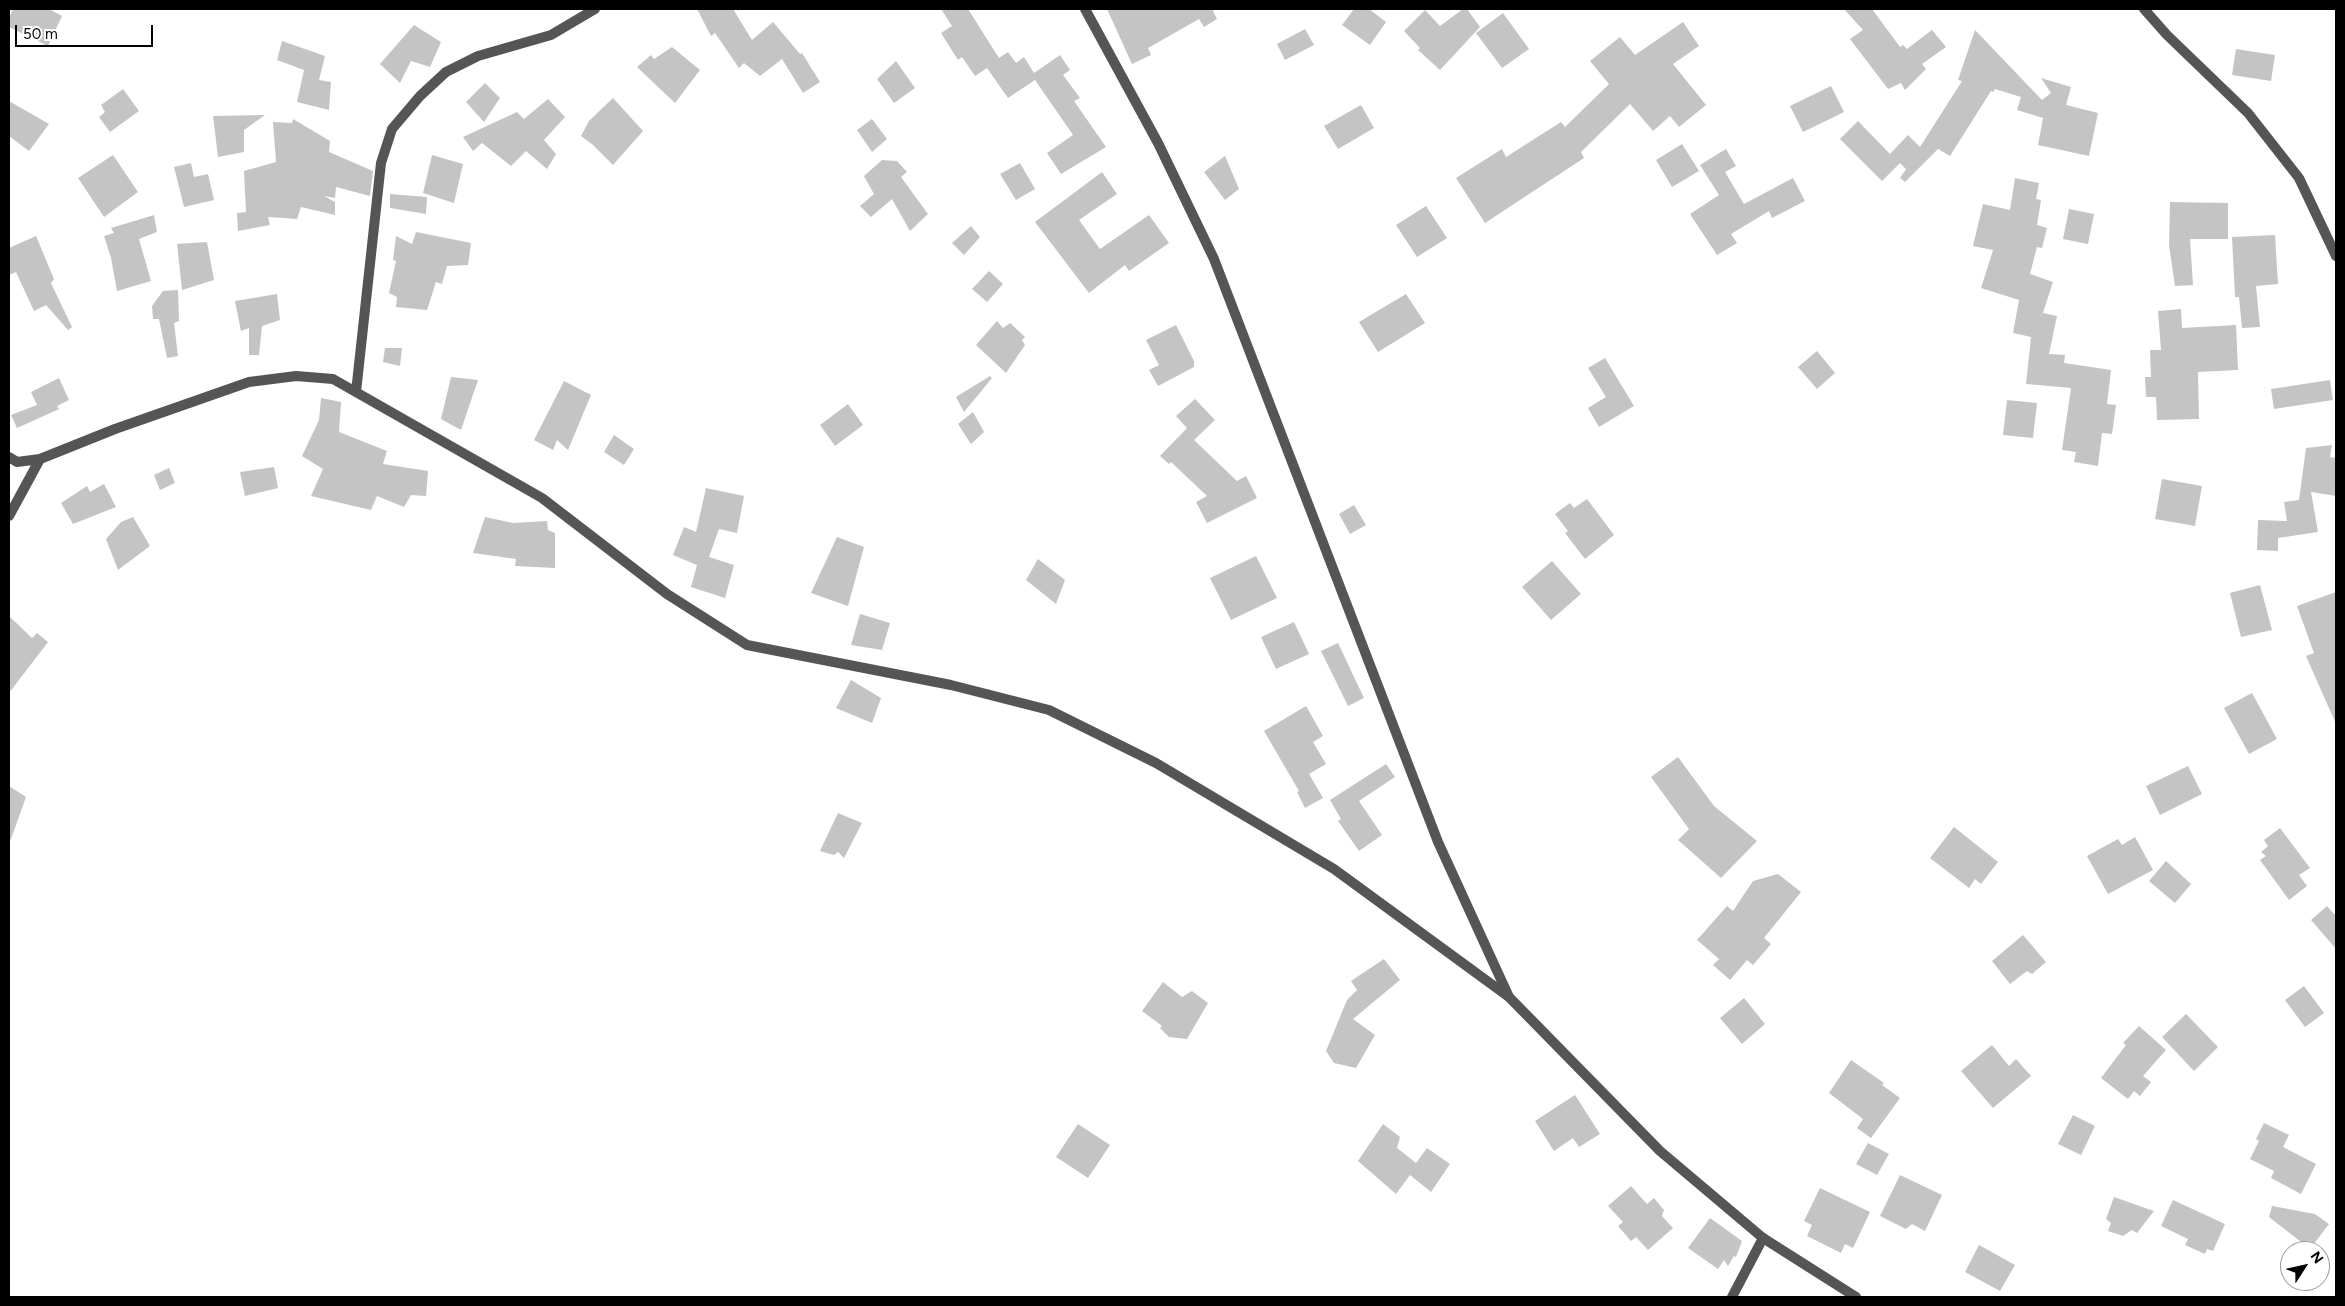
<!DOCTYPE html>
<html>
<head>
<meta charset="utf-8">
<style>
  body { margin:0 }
  #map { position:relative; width:2345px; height:1306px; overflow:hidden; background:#fff; font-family:Figtree,sans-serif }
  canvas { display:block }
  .frame { position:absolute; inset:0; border:10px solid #000; pointer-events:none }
  .north { position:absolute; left:2280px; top:1241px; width:50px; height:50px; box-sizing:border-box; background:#fff; border:1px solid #999; border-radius:50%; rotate:55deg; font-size:14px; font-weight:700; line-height:20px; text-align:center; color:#000 }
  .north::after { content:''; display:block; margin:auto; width:18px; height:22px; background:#000; clip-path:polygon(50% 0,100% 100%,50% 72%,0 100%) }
  .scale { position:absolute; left:15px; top:25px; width:138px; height:22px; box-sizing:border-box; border:2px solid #000; border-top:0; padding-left:6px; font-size:15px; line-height:18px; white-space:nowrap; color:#000; -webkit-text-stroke:4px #fff; paint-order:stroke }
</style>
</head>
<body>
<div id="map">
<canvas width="2345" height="1306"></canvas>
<div class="frame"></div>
<div class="north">N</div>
<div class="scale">50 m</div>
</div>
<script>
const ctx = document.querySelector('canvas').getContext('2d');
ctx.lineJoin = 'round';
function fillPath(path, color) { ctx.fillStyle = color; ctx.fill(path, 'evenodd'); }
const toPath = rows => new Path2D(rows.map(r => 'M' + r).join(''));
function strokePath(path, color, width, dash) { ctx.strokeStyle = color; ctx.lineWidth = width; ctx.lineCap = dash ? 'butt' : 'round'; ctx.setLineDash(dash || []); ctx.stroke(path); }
fillPath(toPath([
  [13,9,49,9,62,16,48,46,9,27,9,18],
  [697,9,733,9,752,40,773,22,800,54,802,53,820,82,803,93,782,59,760,76,744,63,739,68,715,33,711,36],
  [941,9,968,9,999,58,1008,52,1016,63,1024,57,1034,73,1060,55,1070,70,1063,75,1080,98,1074,101,1106,147,1061,174,1047,153,1073,135,1035,80,1008,98,987,68,975,76,962,57,958,60,941,33,952,26],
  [1107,9,1216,9,1213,11,1217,19,1204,27,1199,19,1148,48,1151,55,1132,64],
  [1354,9,1369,9,1386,22,1370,45,1342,25],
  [1463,9,1467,9,1480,27,1440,70,1418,50,1420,48,1404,31,1425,10,1440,26],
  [1844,9,1872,9,1900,47,1903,45,1907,49,1932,30,1946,47,1922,64,1926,69,1905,90,1901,83,1888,89,1850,39,1863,30],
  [1503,13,1529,49,1502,68,1476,33],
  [1683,22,1699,46,1673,64,1706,105,1679,127,1670,116,1653,131,1630,104,1581,152,1584,158,1485,223,1456,178,1502,149,1506,157,1561,122,1565,127,1609,84,1590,61,1620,37,1635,55],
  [414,25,441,42,430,67,411,61,400,83,380,64],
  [1305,29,1314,45,1285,60,1277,44],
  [1975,30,2042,100,2051,93,2041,78,2071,87,2066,105,2098,113,2089,156,2038,145,2043,118,2017,110,2021,97,1995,89,1993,92,1991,91,1950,156,1938,149,1905,182,1900,178,1906,169,1900,163,1882,181,1840,139,1858,121,1890,154,1908,135,1920,147,1962,81,1958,80],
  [282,41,325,56,319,80,331,82,329,110,297,102,304,70,277,60],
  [672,47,700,70,675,103,637,67,651,55,654,59],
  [2236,49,2275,55,2271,81,2232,75],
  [896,61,915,88,894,103,877,79],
  [485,83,500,98,484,122,466,102],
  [1831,86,1844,112,1803,132,1790,106],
  [123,89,139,111,110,132,99,117,105,112,101,105],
  [613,98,643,131,613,165,593,145,581,136,589,121],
  [548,99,565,117,544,140,556,154,547,169,526,151,511,166,482,143,473,151,463,137,517,112,524,119],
  [9,101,49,124,29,151,9,136],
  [1361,105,1374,128,1338,149,1324,126],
  [265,115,244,130,244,152,218,157,213,116],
  [293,119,330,141,329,152,373,171,370,196,336,187,335,198,324,196,335,202,335,215,301,207,297,219,268,217,270,225,238,231,237,213,246,212,244,171,276,162,273,122,292,123],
  [872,119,887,139,872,152,857,130],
  [1682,144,1699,171,1672,187,1656,160],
  [1726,149,1736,166,1725,172,1744,204,1793,178,1805,201,1772,218,1769,211,1731,234,1737,243,1717,255,1690,214,1719,195,1700,165],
  [113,155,138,192,104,217,78,178],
  [432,155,463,164,454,203,423,193],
  [1225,156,1239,189,1225,200,1204,172],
  [882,160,897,161,907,172,901,177,928,214,910,231,892,199,871,217,860,206,874,194,864,176],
  [191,163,194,177,208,174,214,200,184,207,174,167],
  [1020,163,1035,189,1016,200,1000,174],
  [1102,172,1117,194,1079,220,1100,249,1149,215,1169,243,1129,271,1125,265,1089,293,1035,222],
  [2015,178,2039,183,2036,199,2041,200,2037,225,2047,228,2042,248,2037,247,2030,274,2053,282,2043,313,2057,316,2049,354,2065,355,2064,363,2111,370,2107,404,2116,405,2112,434,2102,433,2098,466,2074,462,2076,452,2062,450,2071,388,2026,384,2031,337,2013,333,2019,300,1981,288,1993,250,1973,246,1983,204,2010,210],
  [390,194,427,197,426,214,390,208],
  [2170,202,2228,203,2228,239,2190,239,2193,285,2175,286,2169,245],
  [1426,206,1447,238,1417,257,1396,225],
  [2069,209,2094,214,2088,244,2063,239],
  [154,215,157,232,139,239,151,281,117,291,111,258,104,236,114,233,111,228],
  [971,226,980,237,964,255,952,243],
  [416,232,471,243,468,265,447,266,442,284,436,282,427,310,396,307,397,297,389,293,396,261,393,260,396,236,412,244],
  [2275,235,2278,284,2256,286,2260,327,2242,328,2239,297,2235,297,2232,237],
  [36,236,54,279,51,283,72,327,68,330,46,305,34,311,16,272,9,275,9,248],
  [207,242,214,280,182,290,177,244],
  [989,271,1003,284,987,302,972,289],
  [178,290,179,321,174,323,178,356,167,358,159,319,153,319,152,306,163,291],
  [277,294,280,320,262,326,259,355,249,355,249,328,241,331,235,301],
  [1406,294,1425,323,1378,352,1359,322],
  [2181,309,2182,328,2236,325,2238,370,2198,372,2199,419,2157,420,2156,397,2146,397,2145,377,2151,377,2150,350,2161,350,2158,311],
  [997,321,1003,328,1010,323,1025,337,1022,340,1025,345,1006,373,976,345],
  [1176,325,1194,361,1194,367,1158,386,1149,370,1159,365,1146,340],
  [385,348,402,348,400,366,383,362],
  [1817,351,1835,373,1817,389,1798,367],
  [1605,358,1634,406,1599,427,1588,408,1606,397,1588,368],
  [990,376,992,378,964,412,956,397],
  [451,377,478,380,461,430,441,419],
  [59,378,69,400,57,406,59,409,17,428,11,415,37,405,31,392],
  [2330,380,2333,400,2274,409,2271,389],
  [564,381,591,395,568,450,557,440,553,450,534,440],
  [321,398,341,402,339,432,387,451,383,464,428,471,426,496,411,495,404,507,377,496,371,510,311,496,323,469,302,456,319,420],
  [1195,399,1215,420,1194,440,1237,481,1246,476,1257,498,1207,523,1196,502,1207,496,1171,462,1169,464,1160,456,1187,428,1176,416],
  [2007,400,2037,403,2033,438,2003,435],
  [848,404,863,425,835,446,820,425],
  [973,412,984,432,971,444,958,424],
  [614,435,634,449,624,465,604,452],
  [2332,445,2330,457,2336,458,2336,496,2311,492,2318,532,2278,538,2278,551,2257,550,2258,520,2287,521,2284,502,2299,500,2306,448],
  [274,467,278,488,245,496,240,472],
  [169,468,175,483,160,490,154,475],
  [2162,479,2202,486,2195,526,2155,519],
  [104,484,116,507,73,524,61,503,87,486,90,492],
  [706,488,744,496,737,533,719,529,709,557,734,565,725,598,691,587,697,565,673,555,684,527,696,532],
  [1587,499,1614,535,1585,559,1565,533,1568,531,1555,514,1570,503,1574,508],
  [1354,505,1366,525,1350,534,1339,514],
  [133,517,150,546,118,570,106,539,121,522],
  [485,517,513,523,547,521,548,530,555,533,555,568,515,566,516,559,473,553],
  [837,537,864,547,848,606,811,593],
  [1256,556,1277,598,1231,620,1210,578],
  [1038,559,1065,580,1056,604,1026,580],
  [1552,561,1581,594,1551,620,1522,587],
  [2260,585,2272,630,2241,637,2230,593],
  [2336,592,2336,724,2306,656,2314,653,2297,606],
  [860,614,890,623,882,650,851,645],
  [9,616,32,638,37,633,48,642,9,693],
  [1294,622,1309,654,1276,669,1261,637],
  [1338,643,1364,698,1348,706,1321,651],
  [851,680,881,698,872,723,836,708],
  [2252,693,2277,739,2249,754,2224,708],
  [1306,706,1323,736,1313,742,1326,764,1309,774,1323,798,1305,808,1297,792,1299,791,1264,731],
  [1678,757,1714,806,1757,841,1721,878,1678,840,1689,829,1651,777],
  [1386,764,1395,777,1359,801,1382,835,1359,851,1338,821,1341,819,1330,800],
  [2188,766,2202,794,2160,815,2146,786],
  [9,786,26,797,11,839,9,839],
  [838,813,862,823,844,858,838,852,834,855,820,851],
  [1954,827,1998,862,1981,884,1975,879,1969,888,1930,858],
  [2280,828,2310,868,2299,875,2307,886,2289,900,2260,860,2266,856,2261,852,2268,846,2264,840],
  [2135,837,2153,870,2108,894,2087,856,2118,839,2122,845],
  [2166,861,2191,884,2175,903,2149,881],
  [1778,874,1801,892,1764,938,1771,944,1753,965,1747,960,1730,980,1713,965,1719,959,1697,940,1727,906,1733,911,1753,881],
  [2327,906,2336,916,2336,949,2311,920],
  [2023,935,2046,962,2032,974,2027,971,2010,984,1992,961],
  [1384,959,1400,980,1353,1019,1375,1035,1356,1068,1334,1063,1326,1051,1347,1000,1357,990,1351,981],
  [1163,982,1182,997,1192,991,1208,1003,1187,1039,1169,1037,1160,1028,1162,1026,1142,1011],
  [2304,986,2324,1013,2305,1027,2285,1000],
  [1744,998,1765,1024,1742,1044,1720,1018],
  [2186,1014,2218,1047,2194,1071,2162,1037],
  [2139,1026,2166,1050,2143,1076,2151,1082,2140,1096,2134,1091,2128,1099,2101,1078,2126,1045,2123,1043],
  [1992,1045,2009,1066,2016,1059,2031,1076,1993,1108,1961,1071],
  [1851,1060,1884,1083,1882,1085,1900,1098,1871,1138,1857,1128,1863,1119,1829,1093],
  [1575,1095,1600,1134,1579,1147,1573,1138,1554,1151,1535,1121],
  [2073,1115,2095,1126,2081,1155,2058,1144],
  [2264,1123,2289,1135,2283,1147,2316,1164,2301,1194,2271,1178,2274,1171,2250,1159,2259,1141,2256,1139],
  [1078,1124,1110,1145,1088,1178,1056,1157],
  [1383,1124,1400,1137,1397,1148,1416,1163,1427,1148,1450,1164,1431,1192,1410,1175,1396,1194,1358,1161],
  [1868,1143,1889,1154,1877,1175,1856,1164],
  [1900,1175,1942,1195,1925,1231,1912,1224,1906,1229,1880,1216],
  [1631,1186,1647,1204,1654,1198,1664,1210,1662,1216,1673,1228,1648,1250,1636,1237,1631,1241,1618,1226,1623,1222,1608,1206],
  [1820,1188,1870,1212,1853,1248,1845,1244,1841,1253,1807,1236,1812,1225,1804,1221],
  [2114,1197,2154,1211,2137,1233,2132,1230,2123,1236,2108,1231,2111,1223,2106,1219],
  [2173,1200,2225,1224,2213,1251,2207,1249,2205,1254,2185,1245,2188,1239,2161,1226],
  [2272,1206,2315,1214,2329,1224,2310,1249,2269,1217],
  [1710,1218,1742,1241,1736,1257,1734,1256,1728,1266,1724,1260,1718,1269,1688,1248],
  [1979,1245,2015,1265,2000,1291,1965,1272]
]), '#c4c4c4');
strokePath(toPath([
  [2144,9,2167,35,2248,113,2299,178,2336,256],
  [356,392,381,163,392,129,420,96,446,72,478,56,551,35,595,9],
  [9,457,17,462,40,459,115,429,249,382,296,376,333,379,542,498,667,594,747,645,951,685,1049,710,1156,763,1334,869,1509,997],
  [9,516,40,459],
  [1732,1297,1763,1238]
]), '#555', 10);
strokePath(toPath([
  [1085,9,1158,143,1214,259,1438,842,1509,997,1660,1151,1763,1238,1856,1297]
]), '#555', 10);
</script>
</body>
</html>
